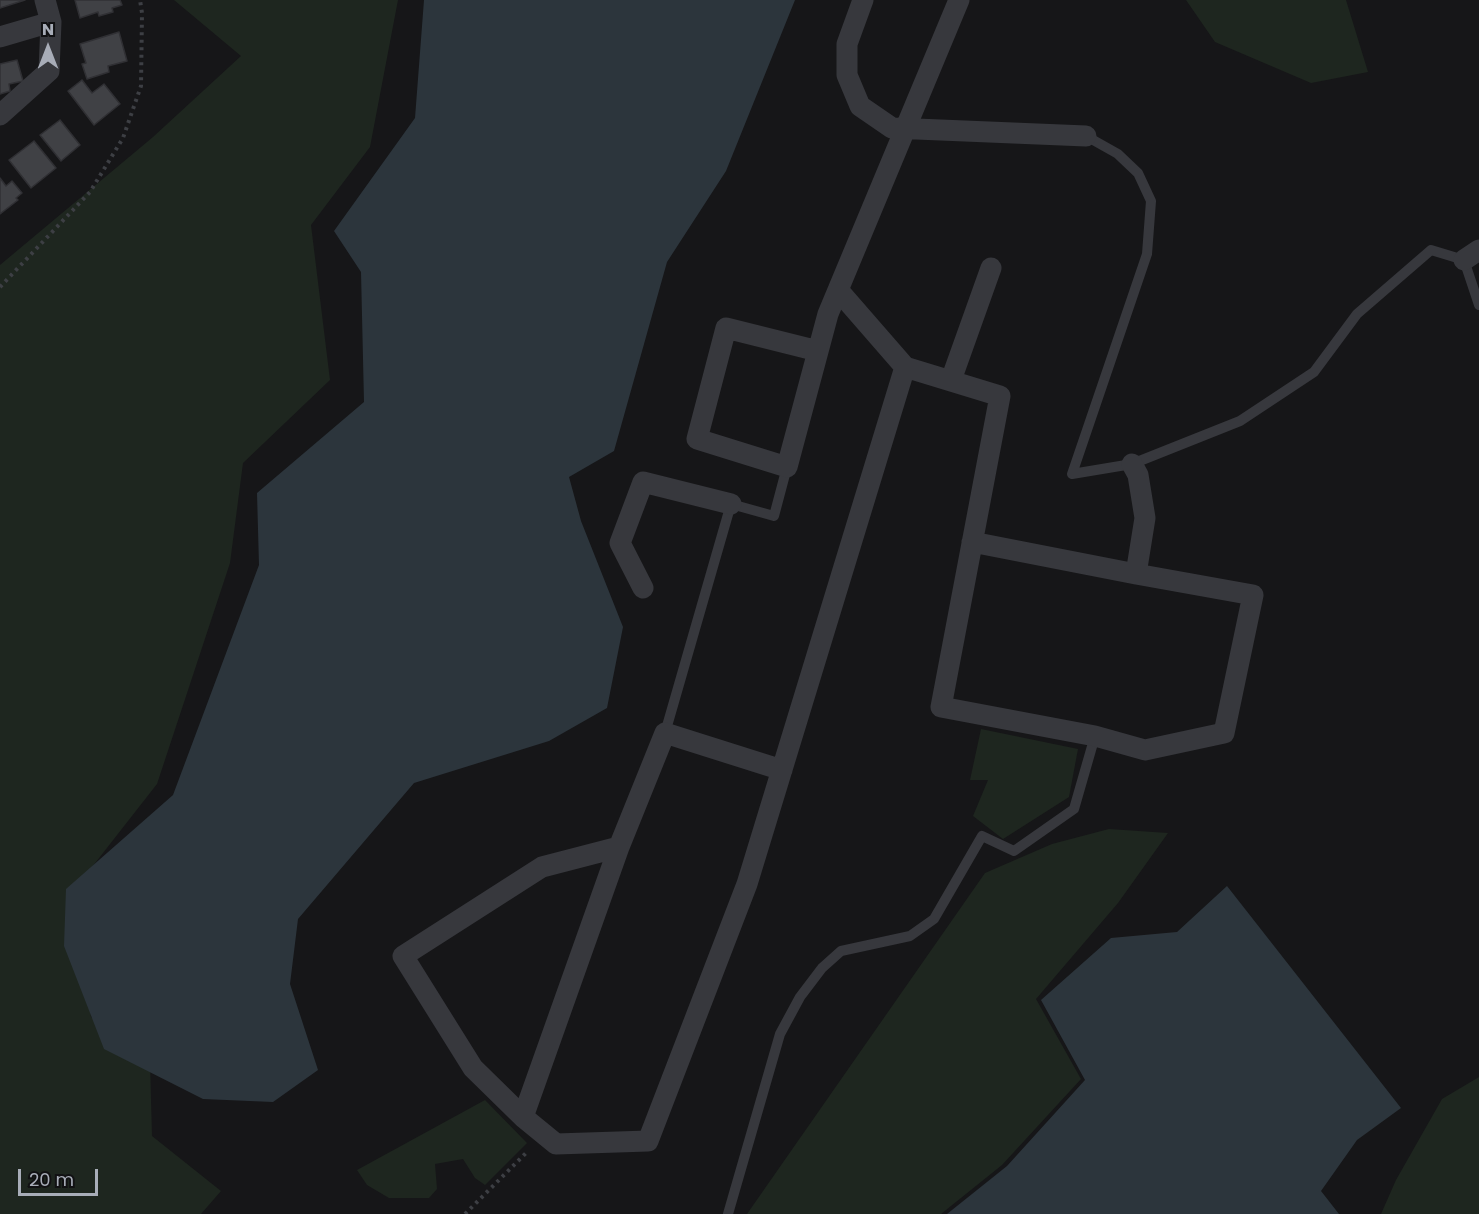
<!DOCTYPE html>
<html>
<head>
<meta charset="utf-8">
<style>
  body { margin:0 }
  #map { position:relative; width:1479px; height:1214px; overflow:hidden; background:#161618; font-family:Poppins,sans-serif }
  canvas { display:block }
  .north { position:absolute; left:18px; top:18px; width:60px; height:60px; -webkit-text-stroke:4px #111113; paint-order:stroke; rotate:0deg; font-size:16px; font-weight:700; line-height:24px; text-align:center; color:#a8adb8 }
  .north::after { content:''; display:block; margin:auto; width:21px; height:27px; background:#a8adb8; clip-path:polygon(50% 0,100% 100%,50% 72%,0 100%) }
  .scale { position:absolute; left:18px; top:1169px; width:80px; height:27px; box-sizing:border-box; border:3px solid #a8adb8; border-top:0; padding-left:8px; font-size:18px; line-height:21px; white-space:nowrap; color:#a8adb8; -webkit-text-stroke:4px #111113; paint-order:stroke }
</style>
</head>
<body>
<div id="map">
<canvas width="1479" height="1214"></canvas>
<div class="north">N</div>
<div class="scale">20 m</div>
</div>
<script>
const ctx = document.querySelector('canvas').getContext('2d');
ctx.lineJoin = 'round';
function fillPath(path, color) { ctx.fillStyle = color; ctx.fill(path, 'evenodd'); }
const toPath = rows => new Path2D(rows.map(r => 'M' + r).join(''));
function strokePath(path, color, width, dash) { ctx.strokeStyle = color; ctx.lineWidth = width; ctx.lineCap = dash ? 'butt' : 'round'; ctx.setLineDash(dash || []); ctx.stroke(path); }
fillPath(toPath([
  [174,0,398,0,370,147,311,225,330,380,243,463,230,563,157,784,74,890,91,1017,150,1062,152,1136,221,1191,201,1214,0,1214,0,265,153,137,241,56],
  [1186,0,1346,0,1368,72,1311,83,1215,42],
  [981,729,1078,749,1069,797,1003,839,973,816,988,780,970,780],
  [1109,829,1168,833,1118,903,1036,999,1081,1079,1002,1165,941,1214,747,1214,985,873,1052,844],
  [1479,1077,1479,1214,1381,1214,1396,1180,1442,1099],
  [485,1100,527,1143,485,1185,475,1178,463,1159,435,1164,437,1189,429,1198,389,1198,367,1185,357,1170]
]), '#1e261f');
fillPath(toPath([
  [424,0,795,0,726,171,667,262,614,451,569,477,581,521,623,627,607,708,549,741,414,783,298,919,290,984,318,1070,273,1102,203,1099,104,1049,64,946,66,889,173,795,259,565,257,493,364,402,361,272,334,231,415,118],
  [1227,886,1401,1108,1357,1140,1321,1191,1339,1214,947,1214,1007,1166,1085,1080,1041,1000,1111,938,1177,932]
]), '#2c353c');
const building = toPath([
  [0,0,25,0,0,8,0,0],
  [75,0,120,0,122,5,112,8,113,12,99,16,98,12,80,18,75,0],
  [119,32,127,61,108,66,109,72,87,79,82,64,86,63,80,44,119,32],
  [17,60,23,81,9,84,10,91,0,94,0,64,17,60],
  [82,80,92,93,104,84,120,104,94,125,68,91,82,80],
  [60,120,80,145,61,161,40,135,60,120],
  [34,141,56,168,31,188,9,160,34,141],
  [0,178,6,186,12,181,22,193,16,198,18,200,0,214,0,178]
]);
fillPath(building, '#404145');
strokePath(building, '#303034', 1.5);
strokePath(toPath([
  [0,287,90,192,123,138,141,86,142,13,140,0],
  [465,1214,528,1151]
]), '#3d3f44', 4, [3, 4.5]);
strokePath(toPath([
  [1086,136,1118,154,1138,173,1151,201,1147,254,1072,474,1132,464,1240,421,1314,372,1357,314,1431,250,1464,260,1479,305],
  [665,733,731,504,774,516,787,467],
  [728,1214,780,1034,800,997,822,968,841,951,910,936,934,919,982,836,1014,851,1074,809,1095,736]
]), '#37383d', 10);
strokePath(toPath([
  [863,0,847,44,847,75,860,106,892,128,1086,136],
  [0,37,51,22],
  [0,115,49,71,51,22,45,0],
  [1464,260,1479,250],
  [838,290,905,367,1000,396,941,707,1095,736,1145,750,1224,733,1253,595,1136,574,1145,518,1138,475,1132,464],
  [818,351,726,328,697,439,787,467,828,314,959,0],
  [951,380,991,268],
  [972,542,1136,574],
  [643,588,620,543,643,482,731,504],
  [619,847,665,733,782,770],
  [523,1117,619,847,542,867,403,956,473,1068,523,1117,556,1144,648,1141,747,884,905,367]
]), '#37383d', 21);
</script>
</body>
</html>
